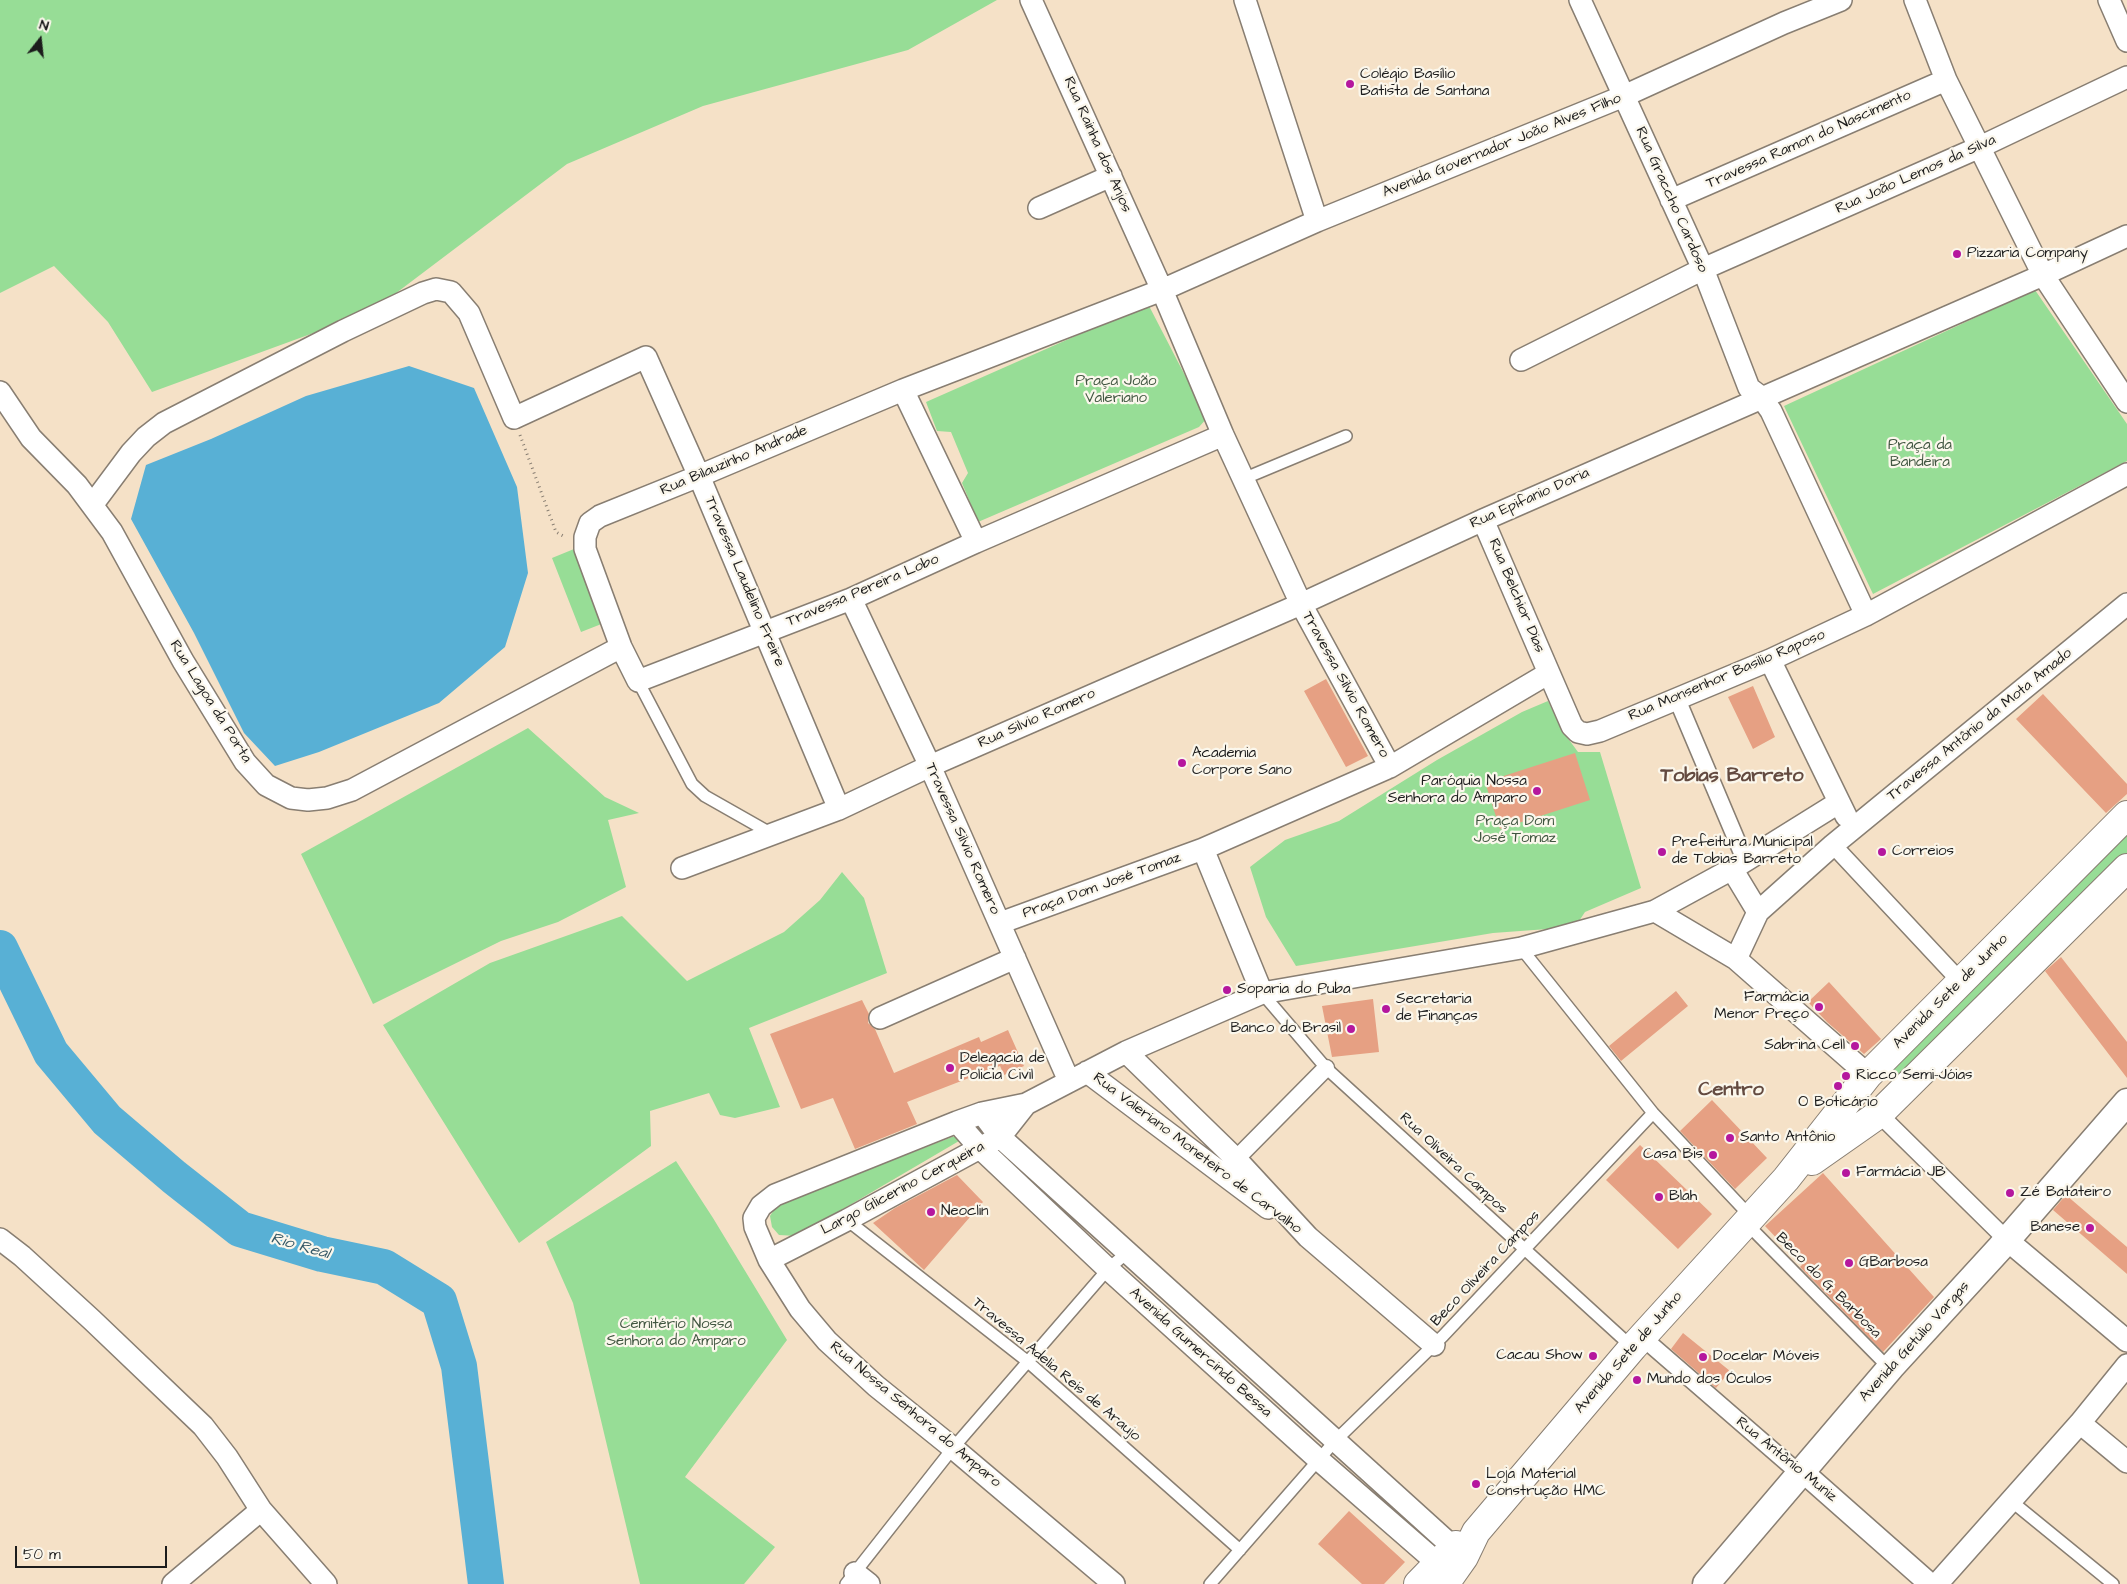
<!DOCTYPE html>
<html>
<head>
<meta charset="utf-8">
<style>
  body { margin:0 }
  #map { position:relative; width:2127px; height:1584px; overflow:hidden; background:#f5e1c7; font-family:"Architects Daughter",sans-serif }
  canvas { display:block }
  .north { position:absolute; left:15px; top:15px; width:50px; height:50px; -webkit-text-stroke:4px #fbf7ec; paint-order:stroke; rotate:16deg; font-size:14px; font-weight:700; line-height:20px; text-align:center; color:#1c1c1c }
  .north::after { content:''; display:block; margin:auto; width:18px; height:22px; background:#1c1c1c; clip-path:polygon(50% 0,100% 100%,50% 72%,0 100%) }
  .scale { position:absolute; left:15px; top:1546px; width:152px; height:22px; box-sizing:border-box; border:2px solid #1c1c1c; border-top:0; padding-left:6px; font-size:15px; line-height:18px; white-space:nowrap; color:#1c1c1c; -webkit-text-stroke:4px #fbf7ec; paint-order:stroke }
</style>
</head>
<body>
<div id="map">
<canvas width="2127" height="1584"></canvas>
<div class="north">N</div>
<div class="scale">50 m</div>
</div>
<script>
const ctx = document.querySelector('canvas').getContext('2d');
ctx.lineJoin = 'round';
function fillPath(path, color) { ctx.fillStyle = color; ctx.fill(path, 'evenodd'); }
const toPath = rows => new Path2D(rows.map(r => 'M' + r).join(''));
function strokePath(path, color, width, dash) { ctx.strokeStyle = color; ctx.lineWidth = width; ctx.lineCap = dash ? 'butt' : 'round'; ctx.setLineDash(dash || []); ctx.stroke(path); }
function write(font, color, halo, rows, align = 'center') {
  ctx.font = font + ' "Architects Daughter",sans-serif'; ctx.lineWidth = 4.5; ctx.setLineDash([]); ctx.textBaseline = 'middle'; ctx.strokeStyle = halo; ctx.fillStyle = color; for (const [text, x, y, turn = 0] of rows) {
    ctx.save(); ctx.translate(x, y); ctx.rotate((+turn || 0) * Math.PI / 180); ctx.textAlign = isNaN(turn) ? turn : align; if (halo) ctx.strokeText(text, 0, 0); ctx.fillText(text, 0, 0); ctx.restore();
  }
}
fillPath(toPath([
  [0,0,997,0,908,50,703,106,567,164,371,312,152,392,108,322,54,266,0,293],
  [2035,290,2127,424,2127,461,1873,594,1784,406],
  [1148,304,1207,418,1199,427,978,522,962,483,968,473,951,432,937,431,926,402],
  [574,549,604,623,581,632,552,558],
  [1548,701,1564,733,1578,752,1600,752,1641,888,1585,912,1575,927,1493,933,1296,966,1266,917,1250,867,1285,840,1339,821,1437,760,1522,712],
  [528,728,605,797,639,813,608,820,626,887,558,922,501,941,373,1004,301,854],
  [2127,824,2127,855,1901,1074,1895,1074,1890,1070],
  [842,872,864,898,887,973,749,1028,780,1107,735,1118,720,1115,709,1093,650,1111,651,1146,519,1243,383,1025,490,963,622,916,687,981,784,932,820,900],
  [952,1137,958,1137,959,1141,797,1236,779,1235,772,1227,770,1216,777,1205],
  [676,1161,713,1218,787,1340,685,1477,775,1547,744,1584,640,1584,573,1303,546,1242]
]), '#97dd96');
fillPath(toPath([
  [409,366,474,388,517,487,528,573,505,647,439,703,319,752,275,766,244,733,194,633,131,519,146,465,211,439,306,396]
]), '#58b0d5');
strokePath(toPath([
  [0,948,51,1053,107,1120,174,1177,240,1229,322,1254,384,1267,439,1301,459,1366,486,1584]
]), '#58b0d5', 36);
fillPath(toPath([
  [1326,679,1368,756,1346,767,1304,691],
  [1753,686,1775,737,1753,749,1728,697],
  [2043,694,2127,784,2127,794,2106,813,2016,719],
  [1575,753,1590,800,1500,829,1485,782],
  [2061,957,2127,1042,2127,1078,2045,971],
  [1829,982,1881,1039,1864,1054,1827,1022,1808,1002],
  [1676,991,1688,1006,1621,1061,1609,1046],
  [1373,999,1379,1052,1332,1057,1322,1006],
  [862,1000,869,1014,868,1023,875,1029,894,1073,979,1037,981,1042,1008,1030,1024,1066,1004,1075,1000,1066,907,1102,917,1124,855,1149,833,1098,801,1109,770,1034],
  [1712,1100,1767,1158,1735,1189,1680,1131],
  [1640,1145,1712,1214,1678,1249,1606,1180],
  [1823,1173,1934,1297,1883,1352,1800,1267,1802,1265,1765,1226],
  [957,1175,983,1202,924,1270,873,1223,895,1208],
  [2066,1195,2127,1247,2127,1274,2053,1210],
  [1683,1333,1730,1371,1716,1388,1671,1349],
  [1349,1511,1405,1562,1384,1584,1362,1584,1318,1544]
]), '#e6a083');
const service = toPath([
  [1243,479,1346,436],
  [638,681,692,784,705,796,772,834],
  [1521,948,1653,1113,1751,1217],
  [1262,993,1326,1068,1632,1347],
  [847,1220,1027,1361,1240,1550],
  [1746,1223,1883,1362,1891,1367],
  [2010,1500,2113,1584],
  [846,1584,953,1448,1108,1269,1129,1251],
  [1210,1584,1335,1441,1443,1336,1653,1113]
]);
const pedestrian = toPath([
  [1677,699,1745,860],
  [1833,845,1962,983],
  [1879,1114,2007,1240],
  [1236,1159,1326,1068],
  [1642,1337,1792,1467,1802,1471]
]);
const minor = toPath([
  [1031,0,1162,290,1223,435,1301,604,1390,767],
  [1245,0,1317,221],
  [1580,0,1703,269,1749,388,1761,397,1771,411,1866,615],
  [1915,0,1946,80,2043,275,2127,402],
  [2109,0,2127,41],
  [1671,200,1946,80],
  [1039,208,1111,176],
  [1521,360,1703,269,1980,147,2127,77],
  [903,390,699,476,600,516,590,523,585,537,585,549,621,647,638,681,851,599,976,542],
  [0,392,31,438,77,485,112,532,183,661,245,762,266,785,291,798,308,800,327,798,352,790,621,647],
  [1223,435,976,542,903,390,1162,290,1317,221,1624,96,1784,23,1841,0],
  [93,504,131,453,146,437,164,423,343,331,423,293,436,289,451,292,469,313,514,418,646,357,699,476,839,809],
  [1483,520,1549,673],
  [851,599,930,766,1069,1081],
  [1770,660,1846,816],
  [1838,803,1732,869,1655,911,1521,948,1262,993,1203,849,1390,767,1549,673,1572,726,1578,732,1587,734,1600,731,1770,660,1866,615,2127,474],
  [682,868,839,809,930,766,1301,604,1483,520,2043,275,2127,236],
  [1732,869,1758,912],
  [1655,911,1736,959,1868,1075],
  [1000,923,1203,849],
  [1736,959,1758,912,1833,845,2127,604],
  [880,1018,1015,958],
  [1126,1052,1236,1159,1308,1237,1434,1345],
  [1087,1072,1268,1208],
  [982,1113,1000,1137,1464,1557],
  [957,1122,979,1147,1108,1269,1319,1460,1450,1574],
  [0,1239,22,1256,92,1320,203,1426,227,1457,261,1510,326,1584],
  [2007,1240,2127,1341],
  [769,1260,847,1220,1000,1137,1026,1104],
  [2080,1423,2127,1462],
  [1802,1471,1930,1584],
  [855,1573,869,1584],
  [173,1584,261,1510],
  [1114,1584,953,1448,876,1386,827,1341,800,1309,769,1260,755,1227,754,1218,761,1206,775,1195,957,1122,982,1113,1026,1104,1126,1052,1262,993],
  [1937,1584,2080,1423,2127,1365]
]);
const tertiary = toPath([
  [1706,1584,1891,1367,2000,1248,2127,1102]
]);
const primary = toPath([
  [1812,1161,1879,1114,2127,868],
  [1418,1584,1456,1545],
  [1445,1584,1464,1557,1476,1532,1633,1347,1786,1179,1868,1075,2127,815]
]);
strokePath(service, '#887e72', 14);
strokePath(pedestrian, '#887e72', 19);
strokePath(minor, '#887e72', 24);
strokePath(tertiary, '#887e72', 29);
strokePath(primary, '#887e72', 30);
strokePath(toPath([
  [520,435,556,532,565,537]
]), '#887e72', 3, [1, 4]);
strokePath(service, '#fff', 11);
strokePath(pedestrian, '#fff', 16);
strokePath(minor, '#fff', 21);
strokePath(tertiary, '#fff', 26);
strokePath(primary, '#fff', 28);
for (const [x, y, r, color] of [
  [1350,84,5,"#b5179e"],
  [1957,254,5,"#b5179e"],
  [1182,763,5,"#b5179e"],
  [1537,791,5,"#b5179e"],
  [1662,852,5,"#b5179e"],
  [1882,852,5,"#b5179e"],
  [1227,990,5,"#b5179e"],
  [1819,1007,5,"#b5179e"],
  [1386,1009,5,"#b5179e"],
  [1351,1029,5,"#b5179e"],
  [1855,1046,5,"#b5179e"],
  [950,1068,5,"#b5179e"],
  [1846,1076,5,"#b5179e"],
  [1838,1086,5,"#b5179e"],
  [1730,1138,5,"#b5179e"],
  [1713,1155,5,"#b5179e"],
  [1846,1173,5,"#b5179e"],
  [2010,1193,5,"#b5179e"],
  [1659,1197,5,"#b5179e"],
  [931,1212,5,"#b5179e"],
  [2090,1228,5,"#b5179e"],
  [1849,1263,5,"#b5179e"],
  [1593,1356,5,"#b5179e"],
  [1703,1357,5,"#b5179e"],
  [1637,1380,5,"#b5179e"],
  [1476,1484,5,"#b5179e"]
]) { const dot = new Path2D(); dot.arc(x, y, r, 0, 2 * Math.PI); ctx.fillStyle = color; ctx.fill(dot); strokePath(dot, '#fbf7ec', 2); }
write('15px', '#1c1c1c', '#fbf7ec', [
  ["Colégio Basílio",1360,75],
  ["Batista de Santana",1360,92],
  ["Pizzaria Company",1967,254],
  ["Academia",1192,754],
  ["Corpore Sano",1192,771],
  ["Paróquia Nossa",1527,782,"right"],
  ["Senhora do Amparo",1527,799,"right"],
  ["Prefeitura Municipal",1672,843],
  ["de Tobias Barreto",1672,860],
  ["Correios",1892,852],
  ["Soparia do Puba",1237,990],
  ["Farmácia",1809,998,"right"],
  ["Menor Preço",1809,1015,"right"],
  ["Secretaria",1396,1000],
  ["de Finanças",1396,1017],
  ["Banco do Brasil",1341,1029,"right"],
  ["Sabrina Cell",1845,1046,"right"],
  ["Delegacia de",960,1059],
  ["Policia Civil",960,1076],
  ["Ricco Semi-Jóias",1856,1076],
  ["O Boticário",1838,1103,"center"],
  ["Santo Antônio",1740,1138],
  ["Casa Bis",1703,1155,"right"],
  ["Farmácia JB",1856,1173],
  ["Zé Batateiro",2020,1193],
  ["Blah",1669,1197],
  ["Neoclin",941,1212],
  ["Banese",2080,1228,"right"],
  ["GBarbosa",1859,1263],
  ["Cacau Show",1583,1356,"right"],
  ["Docelar Móveis",1713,1357],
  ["Mundo dos Óculos",1647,1380],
  ["Loja Material",1486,1475],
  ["Construção HMC",1486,1492]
], 'left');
write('15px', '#1c1c1c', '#fbf7ec', [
  ["Travessa Ramon do Nascimento",1809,140,-24],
  ["Rua Rainha dos Anjos",1097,145,66],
  ["Avenida Governador João Alves Filho",1502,146,-22],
  ["Rua João Lemos da Silva",1916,175,-24],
  ["Rua Graccho Cardoso",1671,200,66],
  ["Rua Bilauzinho Andrade",734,461,-23],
  ["Rua Epifanio Doria",1530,499,-24],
  ["Travessa Laudelino Freire",744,582,67],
  ["Travessa Pereira Lobo",863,591,-23],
  ["Rua Belchior Dias",1516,596,67],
  ["Rua Monsenhor Basilio Raposo",1727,676,-23],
  ["Travessa Silvio Romero",1345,685,61],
  ["Rua Lagoa da Porta",210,702,58],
  ["Rua Silvio Romero",1037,719,-24],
  ["Travessa Antônio da Mota Amado",1980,725,-39],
  ["Travessa Silvio Romero",962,839,66],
  ["Praça Dom José Tomaz",1102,886,-20],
  ["Avenida Sete de Junho",1951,992,-45],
  ["Rua Valeriano Moneteiro de Carvalho",1197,1154,37],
  ["Rua Oliveira Campos",1453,1164,43],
  ["Largo Glicerino Cerqueira",903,1189,-28],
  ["Beco Oliveira Campos",1486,1269,-47],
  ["Beco do G. Barbosa",1828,1286,45],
  ["Avenida Getúlio Vargas",1915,1342,-48],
  ["Avenida Gumercindo Bessa",1200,1353,42],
  ["Avenida Sete de Junho",1629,1353,-49],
  ["Travessa Adelia Reis de Araujo",1056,1370,40],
  ["Rua Nossa Senhora do Amparo",915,1415,40],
  ["Rua Antônio Muniz",1786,1460,39]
]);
write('15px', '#415641', '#fbf7ec', [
  ["Praça João",1116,382],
  ["Valeriano",1116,399],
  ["Praça da",1920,446],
  ["Bandeira",1920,463],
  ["Praça Dom",1515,822],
  ["José Tomaz",1515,839],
  ["Cemitério Nossa",676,1325],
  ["Senhora do Amparo",676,1342]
]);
write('italic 16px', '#345766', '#fbf7ec', [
  ["Rio Real",300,1247,16]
]);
write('bold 20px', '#634a40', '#fbf7ec', [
  ["Tobias Barreto",1732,777],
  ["Centro",1731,1091]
]);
</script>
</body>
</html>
